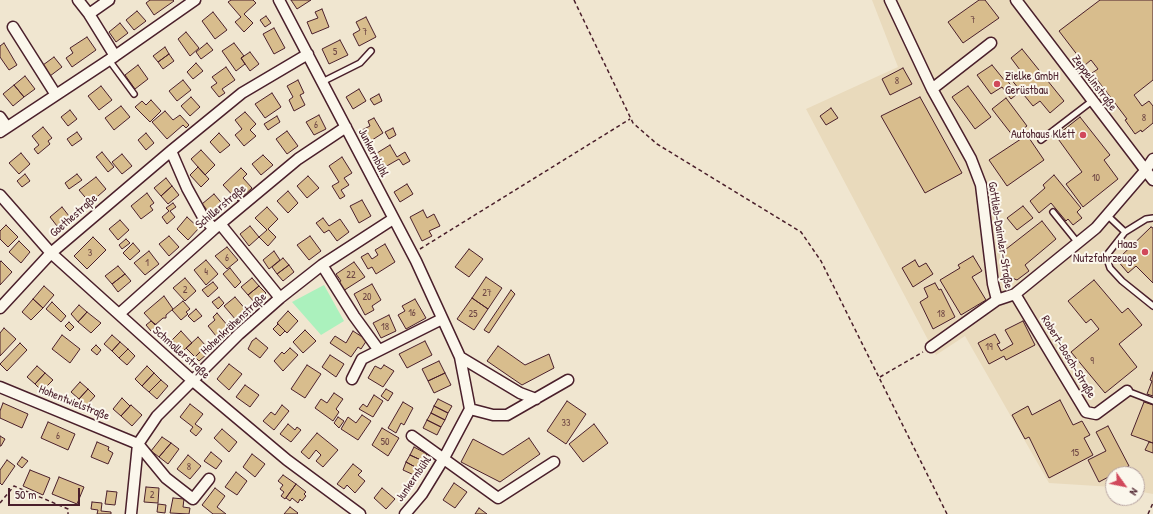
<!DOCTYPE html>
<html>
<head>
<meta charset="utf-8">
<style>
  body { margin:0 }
  #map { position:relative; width:1153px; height:514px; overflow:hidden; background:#f0e6d0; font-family:"Patrick Hand",sans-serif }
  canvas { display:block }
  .north { position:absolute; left:1105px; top:466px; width:40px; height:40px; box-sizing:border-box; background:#fbf7ec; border:1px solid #b4a19f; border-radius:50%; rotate:123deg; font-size:11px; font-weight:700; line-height:16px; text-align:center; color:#4a1f2b }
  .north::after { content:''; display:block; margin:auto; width:14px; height:18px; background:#d1495b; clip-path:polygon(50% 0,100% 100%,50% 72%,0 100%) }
  .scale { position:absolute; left:8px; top:488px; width:72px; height:18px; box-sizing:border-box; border:2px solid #4a1f2b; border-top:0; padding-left:5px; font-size:12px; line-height:14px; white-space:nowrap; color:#4a1f2b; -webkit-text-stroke:3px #fbf7ec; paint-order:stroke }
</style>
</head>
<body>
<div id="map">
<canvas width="1153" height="514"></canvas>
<div class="north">N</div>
<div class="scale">50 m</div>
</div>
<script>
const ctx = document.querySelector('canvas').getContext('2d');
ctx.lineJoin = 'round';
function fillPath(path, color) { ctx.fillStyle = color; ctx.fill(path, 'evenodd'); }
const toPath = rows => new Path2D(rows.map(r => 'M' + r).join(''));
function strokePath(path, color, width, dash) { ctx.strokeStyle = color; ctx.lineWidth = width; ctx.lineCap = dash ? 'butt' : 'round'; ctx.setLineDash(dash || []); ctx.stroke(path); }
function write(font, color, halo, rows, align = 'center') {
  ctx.font = font + ' "Patrick Hand",sans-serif'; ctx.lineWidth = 4; ctx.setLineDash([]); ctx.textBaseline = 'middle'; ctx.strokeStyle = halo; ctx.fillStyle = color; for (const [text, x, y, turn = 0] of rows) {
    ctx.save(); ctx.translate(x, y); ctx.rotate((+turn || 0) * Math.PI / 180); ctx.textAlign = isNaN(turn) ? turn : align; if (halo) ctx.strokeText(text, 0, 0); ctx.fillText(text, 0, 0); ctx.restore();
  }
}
fillPath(toPath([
  [872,0,1153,0,1153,494,1137,491,1137,474,1113,474,1113,487,1049,483,965,336,936,355,806,109,898,67]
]), '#e9dabc');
fillPath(toPath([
  [324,285,344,321,321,335,292,302]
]), '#abf1bd');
const building = toPath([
  [150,0,173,0,174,1,154,15,146,3,150,0],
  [231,0,253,0,256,3,244,14,253,23,244,32,235,22,241,17,228,2,231,0],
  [291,0,311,0,297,9,291,0],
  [979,0,985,0,999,18,963,43,948,22,979,0],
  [1100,0,1153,0,1153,80,1134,95,1142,106,1149,101,1153,106,1153,123,1142,132,1141,130,1135,134,1125,120,1127,119,1092,73,1098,69,1091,60,1085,65,1059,31,1100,0],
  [322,9,329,27,312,34,307,22,318,18,315,12,322,9],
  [137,11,146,21,134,30,126,20,137,11],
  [213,12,227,30,215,39,202,21,213,12],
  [266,16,271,23,265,27,260,20,266,16],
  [366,17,376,37,359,46,353,34,360,30,356,22,366,17],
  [120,23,128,33,116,42,109,32,120,23],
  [274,28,285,48,274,54,263,34,274,28],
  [186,32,199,48,190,56,178,39,186,32],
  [87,37,96,50,72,67,66,58,73,53,70,48,87,37],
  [340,40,348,55,329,64,322,49,340,40],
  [4,43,17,65,9,70,0,57,0,46,4,43],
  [207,43,213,50,201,59,196,52,207,43],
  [234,43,244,56,241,58,245,64,236,71,222,51,234,43],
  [165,47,169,54,158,62,153,56,165,47],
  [1022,49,1064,101,1050,113,1040,101,1033,106,1010,78,1020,70,1011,58,1022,49],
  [250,52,259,64,250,71,241,58,250,52],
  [169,54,174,61,163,69,158,62,169,54],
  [54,57,62,67,50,76,43,65,54,57],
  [196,63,203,71,193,79,187,72,196,63],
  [138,65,148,79,135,89,125,75,138,65],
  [992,65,1005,81,1007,80,1017,94,1011,99,1002,87,991,94,977,75,992,65],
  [226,67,235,80,222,89,225,93,219,97,211,87,217,83,212,77,226,67],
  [903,68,912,84,890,95,882,79,903,68],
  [25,76,35,89,24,97,14,85,25,76],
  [183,80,191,90,177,101,169,91,183,80],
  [298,80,304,93,300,95,305,105,294,111,289,100,293,97,287,86,298,80],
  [14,85,24,97,13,106,3,94,14,85],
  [101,86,112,100,99,110,88,96,101,86],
  [968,86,991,117,975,129,952,97,968,86],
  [359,89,366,101,353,109,346,97,359,89],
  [272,93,281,107,265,118,255,104,272,93],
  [379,94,382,101,374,105,370,99,379,94],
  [191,97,200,107,190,116,181,106,191,97],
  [920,97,962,173,925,193,881,116,920,97],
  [1006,98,1027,126,1013,136,992,109,1006,98],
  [151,100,161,111,150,122,135,107,142,101,146,105,151,100],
  [121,106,130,117,114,130,105,118,121,106],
  [831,108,838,118,826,125,820,116,831,108],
  [70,110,77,119,68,126,61,117,70,110],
  [165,111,173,120,180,115,189,125,186,128,183,125,167,139,152,122,165,111],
  [245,112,256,124,250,130,256,136,244,146,235,135,242,129,235,120,245,112],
  [319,115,326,129,314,135,306,122,319,115],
  [277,116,280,122,268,130,264,124,277,116],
  [1080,117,1110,155,1104,160,1118,179,1083,207,1066,184,1082,172,1056,136,1080,117],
  [374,118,383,133,369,142,362,130,370,126,368,121,374,118],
  [43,127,52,138,48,141,50,144,38,154,34,149,39,145,32,136,43,127],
  [393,128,396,135,389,139,385,132,393,128],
  [287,131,298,146,287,154,276,139,287,131],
  [77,132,82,139,72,146,67,139,77,132],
  [146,133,154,143,146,150,138,140,146,133],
  [219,133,230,145,220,153,210,142,219,133],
  [1027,135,1044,160,1007,186,989,160,1027,135],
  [390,145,397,157,405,152,410,161,403,165,399,159,385,167,377,153,390,145],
  [201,150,215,165,205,175,191,159,201,150],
  [102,152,114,167,108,172,96,157,102,152],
  [21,153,30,164,19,174,9,163,21,153],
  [122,154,132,166,122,174,112,162,122,154],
  [263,155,273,165,261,175,252,164,263,155],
  [342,157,352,173,344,178,349,185,341,190,345,196,340,199,332,186,339,182,329,166,342,157],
  [198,167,209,179,201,187,190,175,198,167],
  [241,168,247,174,243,178,252,188,238,201,223,185,241,168],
  [25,174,30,181,22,187,17,181,25,174],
  [77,174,82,180,69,189,65,183,77,174],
  [1054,175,1081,208,1077,212,1082,218,1073,225,1068,219,1066,221,1051,203,1039,213,1030,201,1045,188,1043,185,1054,175],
  [308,176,319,188,307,198,297,186,308,176],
  [96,177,106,189,90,203,79,190,96,177],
  [166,178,172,186,161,196,154,188,166,178],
  [407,184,413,194,400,202,394,192,407,184],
  [172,186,179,195,168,204,161,196,172,186],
  [288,191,298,203,288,213,277,201,288,191],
  [147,193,154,203,150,206,153,210,141,219,131,206,147,193],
  [214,194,225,207,213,217,202,204,214,194],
  [362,200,371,216,359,223,350,206,362,200],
  [173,203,176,207,170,211,175,217,167,224,162,217,169,211,166,208,173,203],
  [1023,206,1033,218,1017,230,1007,218,1023,206],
  [62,207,69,216,57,226,50,217,62,207],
  [267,207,278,219,268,229,276,237,268,246,259,237,267,230,255,218,267,207],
  [423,210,427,218,434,214,440,226,429,231,432,236,422,241,410,217,423,210],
  [187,217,199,228,188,240,177,229,187,217],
  [323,218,329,226,340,219,349,232,337,241,329,230,324,233,316,223,323,218],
  [120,220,129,230,118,240,109,229,120,220],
  [1042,221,1056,239,1025,265,1029,271,1017,280,1007,276,1002,268,1008,262,1001,253,1042,221],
  [6,225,18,237,8,247,0,239,0,231,6,225],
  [250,226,259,237,249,246,240,234,250,226],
  [1151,227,1153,228,1153,283,1136,266,1128,273,1117,260,1151,227],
  [169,236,179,247,169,256,159,244,169,236],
  [310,236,321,251,309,260,297,245,310,236],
  [93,237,106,250,87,269,74,256,93,237],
  [126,239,130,243,122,249,119,245,126,239],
  [19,241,30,252,21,263,9,252,19,241],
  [133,243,140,251,130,260,123,253,133,243],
  [385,244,395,262,376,274,372,267,368,269,361,257,368,253,372,259,378,255,375,250,385,244],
  [227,247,238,260,227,269,215,256,227,247],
  [469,249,483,259,469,277,455,267,469,249],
  [149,251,159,264,145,275,134,263,149,251],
  [274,251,280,260,269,269,263,260,274,251],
  [973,256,982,271,972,277,986,300,961,315,940,280,960,268,958,265,973,256],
  [283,258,289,265,277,274,272,267,283,258],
  [206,260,218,274,206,285,194,270,206,260],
  [915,260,919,267,926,263,933,274,913,287,902,268,915,260],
  [1,261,12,272,0,285,0,262,1,261],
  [354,262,365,277,343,291,337,283,341,281,336,274,354,262],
  [289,265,294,272,283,281,277,274,289,265],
  [118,266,125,274,112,284,105,276,118,266],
  [230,268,241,282,235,288,223,274,230,268],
  [125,274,131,281,118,292,112,284,125,274],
  [486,277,502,288,488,309,472,298,486,277],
  [185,278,196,291,185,301,173,288,185,278],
  [252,278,259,286,248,295,241,287,252,278],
  [1094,280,1122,313,1128,308,1142,325,1119,344,1137,367,1105,393,1071,352,1099,329,1091,319,1086,323,1068,301,1094,280],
  [213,282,218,288,208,297,202,290,213,282],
  [935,283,939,290,941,289,955,317,933,329,920,302,928,297,924,288,935,283],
  [372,284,381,300,372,306,374,310,365,315,354,294,372,284],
  [44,286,54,295,43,308,33,299,44,286],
  [259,286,266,293,255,303,248,295,259,286],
  [511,290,515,294,489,333,484,330,511,290],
  [164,296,173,309,166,315,166,318,163,318,155,325,144,313,164,296],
  [219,297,224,303,218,309,212,302,219,297],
  [235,297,247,311,236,320,224,306,235,297],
  [472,298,488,309,474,330,457,319,472,298],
  [33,299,43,308,31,320,22,312,33,299],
  [415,299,426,318,406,329,398,315,405,311,402,306,415,299],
  [183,301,190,309,186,312,188,314,181,320,172,310,183,301],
  [52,302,66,316,61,322,46,309,52,302],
  [79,305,87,312,78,322,71,314,79,305],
  [196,309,202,316,194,322,188,316,196,309],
  [288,311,298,321,287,333,277,323,288,311],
  [87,312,101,323,91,333,78,322,87,312],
  [217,313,228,326,216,336,208,326,215,320,213,317,217,313],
  [389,315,396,331,381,338,373,323,389,315],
  [151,321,158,326,151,331,146,325,151,321],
  [1023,321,1035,345,1006,360,1004,356,989,364,978,343,995,334,1000,343,997,344,1001,351,1013,344,1005,330,1023,321],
  [69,322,74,327,70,331,65,326,69,322],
  [278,324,285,331,280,336,273,329,278,324],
  [4,328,16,339,0,356,0,333,4,328],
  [305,330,316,341,303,353,293,342,305,330],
  [181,331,192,343,183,351,172,340,181,331],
  [353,331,367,340,361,349,358,347,351,357,330,343,335,336,346,343,353,331],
  [62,335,80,349,70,363,52,349,62,335],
  [112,335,120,342,112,351,104,344,112,335],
  [198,337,206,346,195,357,186,348,198,337],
  [256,338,268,348,260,358,248,349,252,341,256,338],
  [425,341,432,355,407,368,399,354,425,341],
  [120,342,128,349,119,358,112,351,120,342],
  [20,343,27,350,7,371,0,364,20,343],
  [96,345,101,350,97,355,91,350,96,345],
  [498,346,525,365,549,354,554,368,522,385,487,361,498,346],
  [290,348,298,355,283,371,274,361,282,352,284,354,290,348],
  [128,349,135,356,127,365,119,358,128,349],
  [203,349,207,354,199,361,195,357,203,349],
  [330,355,344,364,336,377,322,367,330,355],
  [439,361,445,373,428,381,422,369,439,361],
  [229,364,242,374,229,390,217,379,229,364],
  [307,365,321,374,305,398,291,389,307,365],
  [384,365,394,371,383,387,368,378,375,366,381,369,384,365],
  [37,366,45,373,35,384,27,377,37,366],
  [147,366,154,373,142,386,135,379,147,366],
  [1153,372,1153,396,1147,394,1152,381,1150,380,1153,372],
  [45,373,53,380,42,391,35,384,45,373],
  [154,373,161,380,149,392,142,386,154,373],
  [445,373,451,385,434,393,428,381,445,373],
  [161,380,168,386,157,399,149,392,161,380],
  [80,382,88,389,79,399,71,392,80,382],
  [245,385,259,395,250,407,236,397,245,385],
  [88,389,95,396,86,406,79,399,88,389],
  [386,389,393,393,388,401,381,396,386,389],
  [334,393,343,399,336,409,339,412,333,421,315,408,321,399,327,403,334,393],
  [374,395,383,401,373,417,359,409,363,404,367,407,374,395],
  [122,398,130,406,121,416,113,409,122,398],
  [438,399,452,406,448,413,434,406,438,399],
  [1060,400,1073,425,1082,421,1090,435,1084,438,1093,455,1049,478,1029,437,1025,439,1012,415,1028,406,1032,415,1060,400],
  [567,401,586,414,566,444,547,431,567,401],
  [403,402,413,408,404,425,401,423,396,433,388,428,403,402],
  [1144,402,1153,405,1153,443,1131,435,1144,402],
  [3,403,28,414,22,428,0,418,0,411,3,403],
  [190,404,203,414,195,424,202,429,196,436,190,431,193,427,180,417,190,404],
  [131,405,142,415,132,426,121,416,131,405],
  [282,405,289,411,274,430,263,421,271,412,275,415,282,405],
  [434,406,448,413,445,420,431,413,434,406],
  [431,413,445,420,441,427,427,420,431,413],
  [362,415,371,421,358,440,341,429,348,417,356,423,362,415],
  [338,417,344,421,339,428,334,423,338,417],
  [427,420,441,427,437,435,423,428,427,420],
  [48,422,75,434,68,450,41,438,48,422],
  [288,424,295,430,297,427,301,430,291,442,280,434,288,424],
  [594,424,608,443,583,462,569,444,594,424],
  [1108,426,1129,466,1099,482,1088,460,1106,451,1096,432,1108,426],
  [382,428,399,438,388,456,372,445,382,428],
  [222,429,237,442,229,452,214,438,222,429],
  [317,433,338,450,323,467,316,461,321,455,316,450,309,459,301,452,317,433],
  [0,436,5,439,1,446,0,446,0,436],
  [162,437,171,443,159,457,151,451,162,437],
  [529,438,540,454,500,482,461,462,473,439,503,455,529,438],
  [97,442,109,447,108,450,113,453,108,464,91,457,97,442],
  [1149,442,1153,443,1153,453,1145,450,1149,442],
  [171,443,179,449,168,464,159,457,171,443],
  [414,447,427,454,423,461,410,455,414,447],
  [211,452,222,461,216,469,204,461,211,452],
  [252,454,265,464,255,477,243,467,252,454],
  [188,455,201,466,190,479,177,469,188,455],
  [410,455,423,461,419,469,406,462,410,455],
  [22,457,28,461,22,468,17,464,22,457],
  [7,460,15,466,2,485,0,483,0,470,7,460],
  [406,462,419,469,416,476,403,470,406,462],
  [353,464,362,471,358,475,365,481,355,493,347,485,344,489,337,484,353,464],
  [30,470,50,478,43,495,23,486,30,470],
  [236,472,247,481,237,495,225,487,236,472],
  [283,475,296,484,285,499,281,496,284,492,280,489,283,485,278,481,283,475],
  [59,477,84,487,77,504,52,494,59,477],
  [454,483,467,492,455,508,443,500,454,483],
  [296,484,306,492,304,494,306,496,302,501,300,499,298,503,292,498,290,501,286,498,296,484],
  [146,487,159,488,158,503,144,502,146,487],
  [215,488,225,496,217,507,226,514,213,514,202,505,215,488],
  [382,488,395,499,386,509,374,498,382,488],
  [107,491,117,492,115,505,105,504,107,491],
  [173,498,184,499,183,507,190,508,189,514,170,513,173,498],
  [92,502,102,503,101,511,111,512,111,514,97,514,98,510,91,509,92,502],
  [158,504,166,505,165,513,157,512,158,504],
  [290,507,298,513,297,514,284,514,290,507],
  [479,508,487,514,475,514,479,508]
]);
fillPath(building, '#d8bd8d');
strokePath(building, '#4a1f2b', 1);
const service = toPath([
  [109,60,134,94],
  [322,82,360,63,371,51],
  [1041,140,1092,101],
  [1053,212,1078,243],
  [1107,215,1125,232],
  [1153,218,1146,219,1125,232,1106,256,1110,268,1122,281,1153,306],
  [1127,391,1153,401]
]);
const minor = toPath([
  [78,0,89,14,115,56],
  [279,0,416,261,460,357,470,409,444,458,422,494,405,514],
  [890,0,932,89,971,159,981,185,993,284,997,300],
  [1016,0,1153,180],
  [89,14,109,0],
  [13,27,56,95],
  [932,89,991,43],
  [0,117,7,127],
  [0,132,115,56,195,0],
  [171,151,187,188,203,217,214,229],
  [0,195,51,253,193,381,287,460,360,514],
  [221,225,280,298],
  [322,265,354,316,378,349],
  [1015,294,1086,412,1096,414,1127,391],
  [0,308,51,253,171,151,242,93,308,54],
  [119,314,214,229,298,159,346,127],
  [931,347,997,300,1015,294,1096,228,1145,171,1153,159],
  [460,357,520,393,536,399],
  [352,379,362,359,442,319],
  [0,387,138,444,166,478,193,499,209,479],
  [470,409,493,415,507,415,568,380],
  [412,436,498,498,554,462],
  [131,514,138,444,157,416,239,334,280,298,322,265,393,219]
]);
strokePath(service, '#4a1f2b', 8);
strokePath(minor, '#4a1f2b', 13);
strokePath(toPath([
  [574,0,633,123,657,144,801,232,821,261,947,514],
  [420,249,630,119],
  [880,377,923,352],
  [0,503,14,486,68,509,68,514],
  [1148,514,1153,503]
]), '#4a1f2b', 1.5, [4, 3]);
strokePath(service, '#fbf7ec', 5);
strokePath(minor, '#fbf7ec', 10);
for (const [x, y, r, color] of [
  [997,84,4,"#d1495b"],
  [1083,135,4,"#d1495b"],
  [1145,252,4,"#d1495b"]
]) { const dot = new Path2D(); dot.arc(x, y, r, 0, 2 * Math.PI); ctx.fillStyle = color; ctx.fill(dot); strokePath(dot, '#fbf7ec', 1.5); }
write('10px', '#6e4644', null, [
  ["7",973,20],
  ["7",365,32],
  ["5",335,52],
  ["8",897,81],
  ["8",1144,118],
  ["6",316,125],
  ["10",1096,178],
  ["3",90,253],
  ["6",227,258],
  ["1",147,263],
  ["4",206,272],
  ["22",351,275],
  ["2",185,290],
  ["27",487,293],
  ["20",367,297],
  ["16",412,313],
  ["25",473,314],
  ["18",941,314],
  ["18",385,327],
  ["19",989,347],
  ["9",1092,361],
  ["33",566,423],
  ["6",58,436],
  ["50",385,442],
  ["15",1075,453],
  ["8",189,467],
  ["2",152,495]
]);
write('12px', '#4a1f2b', '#fbf7ec', [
  ["Zielke GmbH",1005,77,"left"],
  ["Gerüstbau",1005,91,"left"],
  ["Autohaus Klett",1075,135],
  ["Haas",1137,245],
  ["Nutzfahrzeuge",1137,259]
], 'right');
write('12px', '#4a1f2b', '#fbf7ec', [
  ["Zeppelinstraße",1094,83,53],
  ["Junkernbühl",373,153,63],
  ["Schillerstraße",221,207,-40],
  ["Goethestraße",74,216,-41],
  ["Gottlieb-Daimler-Straße",1000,235,81],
  ["Hohenkrähenstraße",234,324,-43],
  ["Schmollerstraße",181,353,42],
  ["Robert-Bosch-Straße",1068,357,59],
  ["Hohentwielstraße",74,403,22],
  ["Junkernbühl",414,479,-55]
]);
</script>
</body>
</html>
